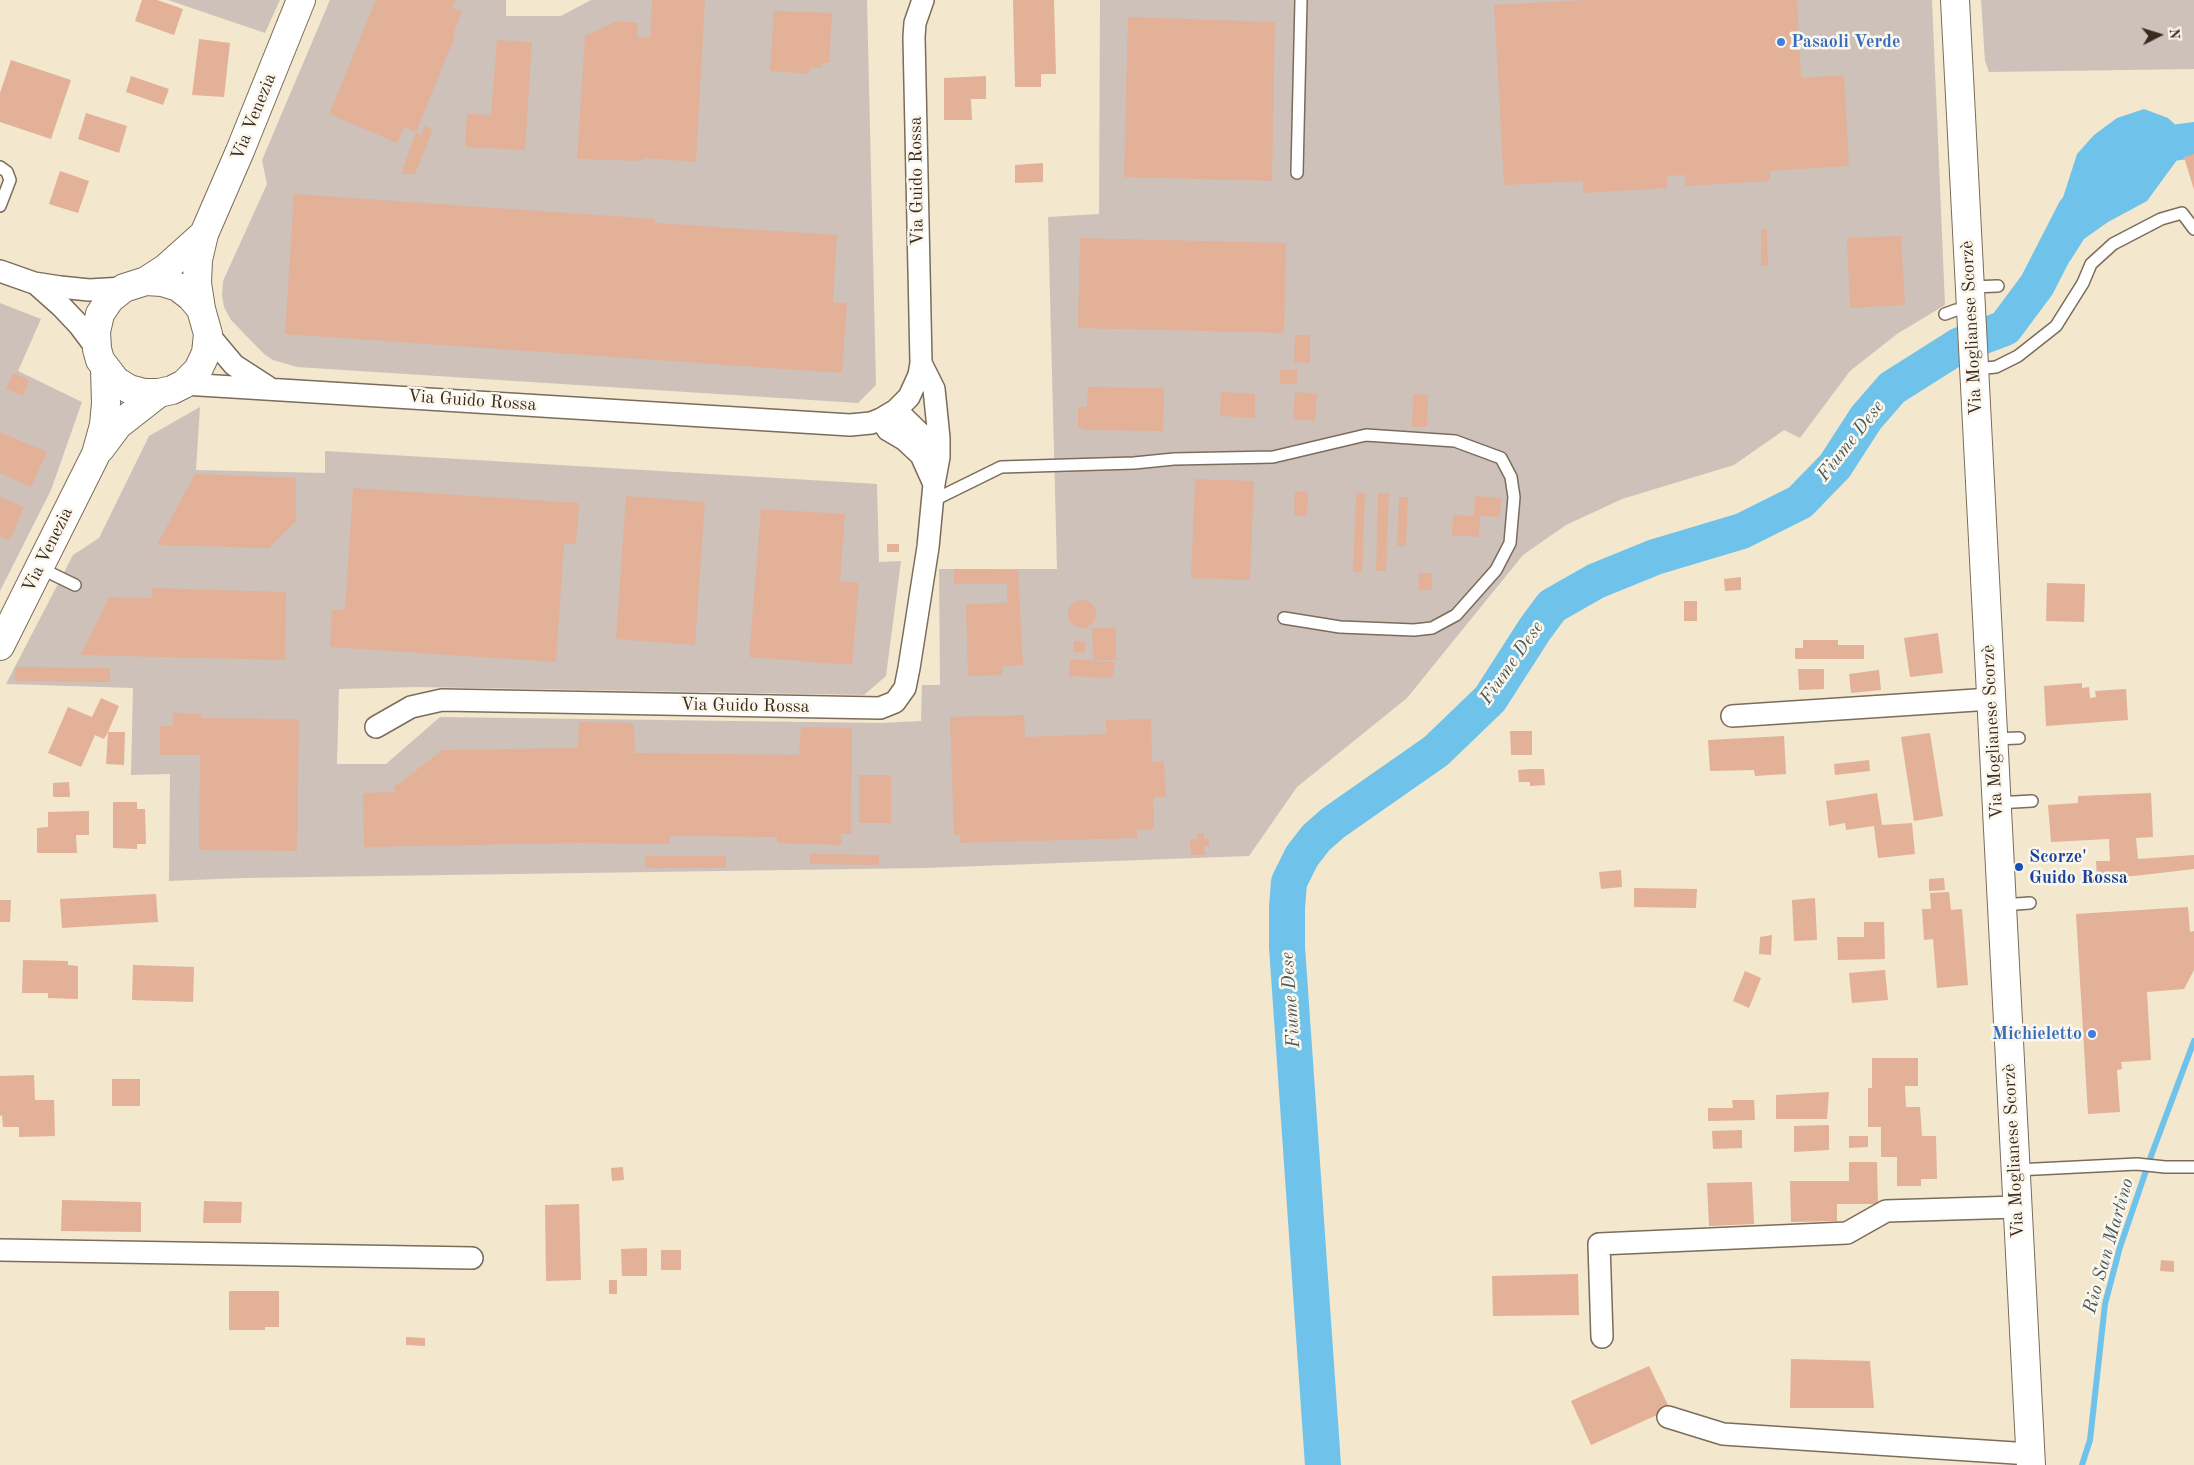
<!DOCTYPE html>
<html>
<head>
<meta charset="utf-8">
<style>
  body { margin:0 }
  #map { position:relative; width:2194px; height:1465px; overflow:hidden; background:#f3e7cd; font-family:"Old Standard TT",serif }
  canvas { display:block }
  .north { position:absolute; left:2134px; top:10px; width:50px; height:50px; -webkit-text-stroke:4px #fbf7ec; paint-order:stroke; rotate:85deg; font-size:14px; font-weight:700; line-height:20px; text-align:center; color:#3b2a1e }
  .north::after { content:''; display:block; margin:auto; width:18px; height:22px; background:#3b2a1e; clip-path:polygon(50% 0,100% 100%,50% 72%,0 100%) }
</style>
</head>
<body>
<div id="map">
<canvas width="2194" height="1465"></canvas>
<div class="north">N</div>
</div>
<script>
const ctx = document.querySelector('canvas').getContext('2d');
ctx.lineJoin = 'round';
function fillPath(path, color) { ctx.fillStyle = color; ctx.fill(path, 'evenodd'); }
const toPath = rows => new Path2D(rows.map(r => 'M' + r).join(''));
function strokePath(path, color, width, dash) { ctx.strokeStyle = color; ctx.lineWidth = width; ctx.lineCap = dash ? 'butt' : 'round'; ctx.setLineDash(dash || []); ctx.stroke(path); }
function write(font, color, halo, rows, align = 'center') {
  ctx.font = font + ' "Old Standard TT",serif'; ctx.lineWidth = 5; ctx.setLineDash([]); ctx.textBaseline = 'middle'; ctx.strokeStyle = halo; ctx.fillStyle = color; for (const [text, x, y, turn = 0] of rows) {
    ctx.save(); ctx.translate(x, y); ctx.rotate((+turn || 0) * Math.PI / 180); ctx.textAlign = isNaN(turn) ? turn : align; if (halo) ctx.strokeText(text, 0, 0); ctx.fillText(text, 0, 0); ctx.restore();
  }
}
fillPath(toPath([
  [168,0,280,0,265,33],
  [330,0,506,0,506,16,561,16,591,0,867,0,876,385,858,403,297,367,273,360,264,354,231,320,224,307,222,295,223,281,267,184,262,160],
  [1100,0,1932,0,1945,305,1897,334,1850,371,1800,438,1784,430,1734,465,1622,499,1566,525,1523,555,1407,698,1297,787,1249,856,925,868,242,878,169,881,170,774,131,775,133,688,6,684,73,555,99,538,149,436,200,407,196,470,325,473,325,451,877,484,879,562,901,561,886,676,864,695,416,687,339,689,337,764,386,764,440,717,880,723,921,721,922,685,940,685,939,569,1057,569,1048,217,1099,214],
  [1981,0,2194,0,2194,69,1989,72,1985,61],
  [0,303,41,319,18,371,82,402,51,490,0,591]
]), '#cec1ba');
fillPath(toPath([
  [2144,109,2168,118,2181,130,2187,155,2177,160,2147,201,2108,222,2084,239,2070,261,2043,254,2060,207,2077,154,2094,135,2117,118]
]), '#6fc3eb');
strokePath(toPath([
  [2082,1465,2090,1440,2105,1304,2120,1247,2151,1156,2194,1041]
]), '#6fc3eb', 6);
strokePath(toPath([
  [2134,148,2194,140],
  [1323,1465,1287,947,1287,908,1289,882,1302,856,1316,838,1333,823,1436,751,1490,699,1535,629,1552,606,1596,581,1655,557,1742,531,1800,502,1835,466,1866,418,1892,388,1960,345,2005,328,2037,285,2075,211]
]), '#6fc3eb', 36);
fillPath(toPath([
  [142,0,157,0,183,9,174,35,135,21],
  [376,0,456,0,452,8,462,12,453,35,455,36,416,132,404,127,397,143,329,114],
  [652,0,705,0,696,162,643,158,642,161,577,159,585,36,617,21,637,23,638,37,650,38],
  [1013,0,1054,0,1056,74,1041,74,1041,87,1015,87],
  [1588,0,1797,0,1801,78,1844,75,1849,166,1770,171,1770,181,1685,186,1685,175,1667,176,1667,188,1583,193,1583,181,1504,185,1494,5],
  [774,11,832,13,829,63,821,63,821,68,810,67,809,74,770,71],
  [1128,17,1275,22,1272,181,1124,177],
  [199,39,230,43,224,97,192,95],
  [497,40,532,42,525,150,465,147,467,114,491,115],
  [11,60,71,80,51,139,0,122,0,93],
  [131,76,169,89,163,105,126,92],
  [986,76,986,99,971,99,972,120,944,120,944,78],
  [86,113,127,126,119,153,78,139],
  [425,126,433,129,415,174,401,174,416,132,421,136],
  [2194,154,2194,190,2184,157],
  [1043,163,1043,182,1015,183,1015,165],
  [60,171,89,181,78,213,49,204],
  [294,194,655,219,655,223,837,235,833,302,847,303,842,373,285,334],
  [1761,229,1767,229,1768,266,1761,266],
  [1901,236,1905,305,1850,308,1847,238],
  [1080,238,1286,243,1284,333,1078,328],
  [1295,335,1310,335,1310,363,1294,362],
  [1280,370,1297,370,1297,384,1280,384],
  [13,373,29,380,23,396,6,389],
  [1088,387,1164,388,1163,431,1087,430,1078,427,1078,407,1087,407],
  [1221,392,1255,394,1255,418,1220,416],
  [1295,392,1317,394,1315,421,1293,419],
  [1413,394,1428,395,1427,427,1412,427],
  [0,432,47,452,31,487,0,473],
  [195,474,296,478,296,521,269,548,157,545],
  [1195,479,1254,481,1250,580,1191,578],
  [353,488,579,503,576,544,564,543,556,662,330,647,332,610,345,610],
  [1295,491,1308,492,1307,516,1294,516],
  [1356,493,1365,493,1362,573,1353,572],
  [1378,493,1389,493,1386,571,1376,571],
  [626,496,705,502,695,645,616,639],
  [1475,496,1501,498,1500,517,1480,516,1479,537,1452,535,1453,515,1474,516],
  [0,497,24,507,10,540,0,536],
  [1399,497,1408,497,1406,546,1397,546],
  [761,509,845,514,840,581,859,583,852,665,749,657],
  [887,544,899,544,899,552,887,552],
  [954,569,1018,570,1023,665,1002,666,1002,675,968,676,966,604,1007,603,1007,584,954,584],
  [1419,573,1432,573,1432,590,1418,590],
  [1741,577,1741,590,1725,591,1724,579],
  [2047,583,2085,584,2084,622,2046,621],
  [152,588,286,592,285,660,81,655,109,597,152,598],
  '1068 614a14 14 0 1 1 28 0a14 14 0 1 1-28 0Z',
  [1684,601,1697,601,1697,621,1684,621],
  [1092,628,1116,628,1116,660,1093,660],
  [1938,633,1943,673,1910,677,1904,638],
  [1803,640,1838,640,1838,645,1864,645,1864,659,1795,659,1795,648,1803,648],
  [1074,641,1085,642,1085,653,1073,652],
  [1070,659,1115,662,1113,678,1069,676],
  [15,667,110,668,110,682,15,681],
  [1798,669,1824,669,1824,689,1799,690],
  [1879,670,1881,690,1851,693,1849,674],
  [2082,683,2082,688,2089,687,2090,698,2096,697,2095,691,2126,689,2128,720,2046,726,2044,686],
  [101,698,119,706,108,732,125,732,124,765,106,764,108,732,104,739,95,735,81,767,48,753,68,707,92,717],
  [173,713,201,714,201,718,299,719,297,851,199,850,200,755,160,755,160,726,173,726],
  [1024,715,1025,737,1106,734,1106,720,1151,719,1152,762,1164,761,1166,797,1153,797,1154,829,1137,830,1137,838,960,843,960,835,954,835,950,717],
  [579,722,634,723,635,753,799,755,801,727,852,728,851,834,841,834,842,845,777,843,777,837,670,836,670,844,578,843,364,847,363,793,395,792,394,787,443,750,578,748],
  [1510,731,1532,731,1532,755,1511,755],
  [1930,733,1943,816,1914,821,1901,737],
  [1784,736,1786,774,1755,776,1754,770,1710,771,1708,740],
  [1869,760,1870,771,1835,775,1834,764],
  [1529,769,1544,769,1545,785,1530,786,1530,782,1519,782,1518,770],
  [859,775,891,775,891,823,859,823],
  [69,782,70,797,53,797,53,783],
  [1877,793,1882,825,1912,823,1915,854,1878,858,1874,826,1846,830,1845,823,1829,826,1826,801],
  [2151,793,2153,837,2136,838,2138,859,2194,855,2194,869,2134,876,2097,877,2096,861,2110,861,2109,839,2051,842,2048,805,2078,803,2078,796],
  [113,802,137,802,137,809,145,809,146,844,137,844,137,849,113,848],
  [89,811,89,835,76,835,77,853,37,853,37,828,48,827,48,812],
  [1204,833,1204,839,1209,838,1209,846,1204,846,1205,855,1191,855,1190,839,1197,839,1197,834],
  [810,854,879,855,879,865,810,864],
  [645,856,726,856,726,868,645,868],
  [1621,870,1622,887,1601,889,1599,872],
  [1944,878,1945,890,1929,891,1929,879],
  [1634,888,1697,889,1696,908,1634,907],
  [1949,892,1951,910,1962,909,1968,985,1937,988,1933,939,1924,940,1922,909,1931,909,1930,893],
  [156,894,158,922,62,928,60,899],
  [1815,898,1817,940,1794,941,1792,900],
  [0,900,11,900,10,922,0,922],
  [2188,907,2190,932,2194,931,2194,970,2184,989,2147,992,2151,1060,2121,1062,2122,1069,2117,1070,2120,1112,2088,1114,2076,914],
  [1864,922,1884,922,1885,959,1838,960,1837,937,1864,937],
  [1772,935,1771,955,1759,954,1760,937],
  [23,960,68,961,68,965,78,966,78,999,48,998,48,993,22,993],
  [133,965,194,967,193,1002,132,1000],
  [1885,970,1888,1000,1852,1003,1849,973],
  [1745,971,1761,978,1749,1008,1733,1001],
  [1872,1058,1918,1058,1918,1086,1905,1086,1906,1107,1920,1107,1922,1136,1936,1136,1937,1179,1921,1179,1921,1186,1897,1186,1897,1157,1881,1157,1881,1127,1868,1127,1868,1088,1872,1088],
  [34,1075,35,1100,54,1100,55,1136,19,1137,19,1127,3,1127,2,1115,0,1116,0,1076],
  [112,1079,140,1079,140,1106,112,1106],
  [1829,1092,1827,1119,1776,1119,1776,1095],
  [1732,1100,1754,1100,1755,1120,1708,1121,1708,1108,1733,1108],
  [1829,1125,1829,1150,1794,1152,1794,1126],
  [1742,1130,1742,1148,1713,1149,1712,1131],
  [1849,1136,1868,1136,1868,1147,1849,1148],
  [1849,1162,1877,1162,1878,1204,1837,1204,1837,1221,1791,1222,1790,1181,1849,1181],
  [623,1167,624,1180,612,1181,611,1168],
  [1752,1182,1754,1224,1709,1226,1707,1183],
  [62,1200,141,1202,141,1232,61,1231],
  [204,1201,242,1202,241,1223,203,1223],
  [579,1204,581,1280,546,1281,545,1205],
  [647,1248,647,1276,622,1276,621,1249],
  [661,1250,681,1250,681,1270,661,1270],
  [2161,1260,2174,1261,2174,1272,2160,1271],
  [1578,1274,1579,1315,1493,1316,1492,1276],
  [609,1280,617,1280,617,1294,609,1294],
  [229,1291,279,1291,279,1327,265,1327,265,1330,229,1330],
  [406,1337,425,1338,425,1346,406,1345],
  [1791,1359,1870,1361,1874,1408,1790,1408],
  [1649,1366,1670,1409,1591,1445,1571,1401]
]), '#e2b198');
const service = toPath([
  [0,167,7,172,10,180,0,206],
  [1297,173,1301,0],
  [1970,287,1998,286],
  [1945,314,1956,310,1971,310],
  [1975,369,1996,367,2018,356,2056,326,2083,283,2091,264,2113,244,2161,219,2182,213,2194,229],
  [934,500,1001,467,1134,463,1174,459,1273,457,1366,435,1455,441,1501,458,1511,477,1514,497,1510,543,1496,570,1456,615,1432,628,1414,630,1340,627,1284,618],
  [40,568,75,585],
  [1993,739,2019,738],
  [1996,803,2032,801],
  [2002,905,2030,903],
  [2016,1170,2137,1164,2165,1167,2194,1167]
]);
const minor = toPath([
  [0,271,34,283,60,287,89,290,124,288],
  [35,283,62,307,79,325,97,349],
  [208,334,234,365,268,387],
  [184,384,850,425,871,423,881,419,896,410,909,397,919,375,921,363,914,37,915,23,923,0],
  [896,410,928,441,939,457],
  [881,419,888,430,905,440,921,455,934,484],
  [1732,716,1991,699],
  [376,727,411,707,442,700,880,708,895,702,905,688,909,668,928,547,934,484,939,457,939,438,934,389,921,363],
  [0,1250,472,1258],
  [1602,1337,1599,1244,1847,1233,1886,1211,2017,1207],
  [1668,1417,1723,1434,2030,1454]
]);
const secondary = toPath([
  [1955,0,2031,1465],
  [146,281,166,268,204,234],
  [201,309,191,297,178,287,162,282,146,281,124,288,110,299,100,314,96,332,97,349,100,360,116,381,129,389,144,393,159,393,172,390,184,384,198,370,206,353,208,334,201,309,197,283,198,260,204,234,240,151,301,0],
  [100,449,118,425,159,393],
  [0,646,96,454,104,425,106,403,105,369]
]);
strokePath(service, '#7b6c5b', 14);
strokePath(minor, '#7b6c5b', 24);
strokePath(secondary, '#7b6c5b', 30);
strokePath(service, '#fff', 11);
strokePath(minor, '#fff', 21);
strokePath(secondary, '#fff', 28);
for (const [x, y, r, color] of [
  [1781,42,5,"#3f7fe0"],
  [2019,867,5,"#1a4fb4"],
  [2092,1034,5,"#3f7fe0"]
]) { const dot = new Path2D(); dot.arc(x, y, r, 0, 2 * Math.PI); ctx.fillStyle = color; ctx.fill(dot); strokePath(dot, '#fbf7ec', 2); }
write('bold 18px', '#366cbe', '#fbf7ec', [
  ["Pasaoli Verde",1791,42],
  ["Michieletto",2082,1034,"right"]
], 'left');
write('18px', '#3b2a1e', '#fbf7ec', [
  ["Via Venezia",254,117,-68],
  ["Via Guido Rossa",917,181,-91],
  ["Via Moglianese Scorzè",1972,328,-93],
  ["Via Guido Rossa",472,401,4],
  ["Via Venezia",48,550,-64],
  ["Via Guido Rossa",745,706,1],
  ["Via Moglianese Scorzè",1993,732,-93],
  ["Via Moglianese Scorzè",2014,1151,-93]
]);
write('bold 18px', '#164399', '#fbf7ec', [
  ["Scorze'",2029,857],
  ["Guido Rossa",2029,878]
], 'left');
write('italic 19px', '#4b585c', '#fbf7ec', [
  ["Fiume Dese",1851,441,-52],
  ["Fiume Dese",1512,663,-55],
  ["Fiume Dese",1291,1000,-94],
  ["Rio San Martino",2109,1246,-74]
]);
</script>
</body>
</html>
